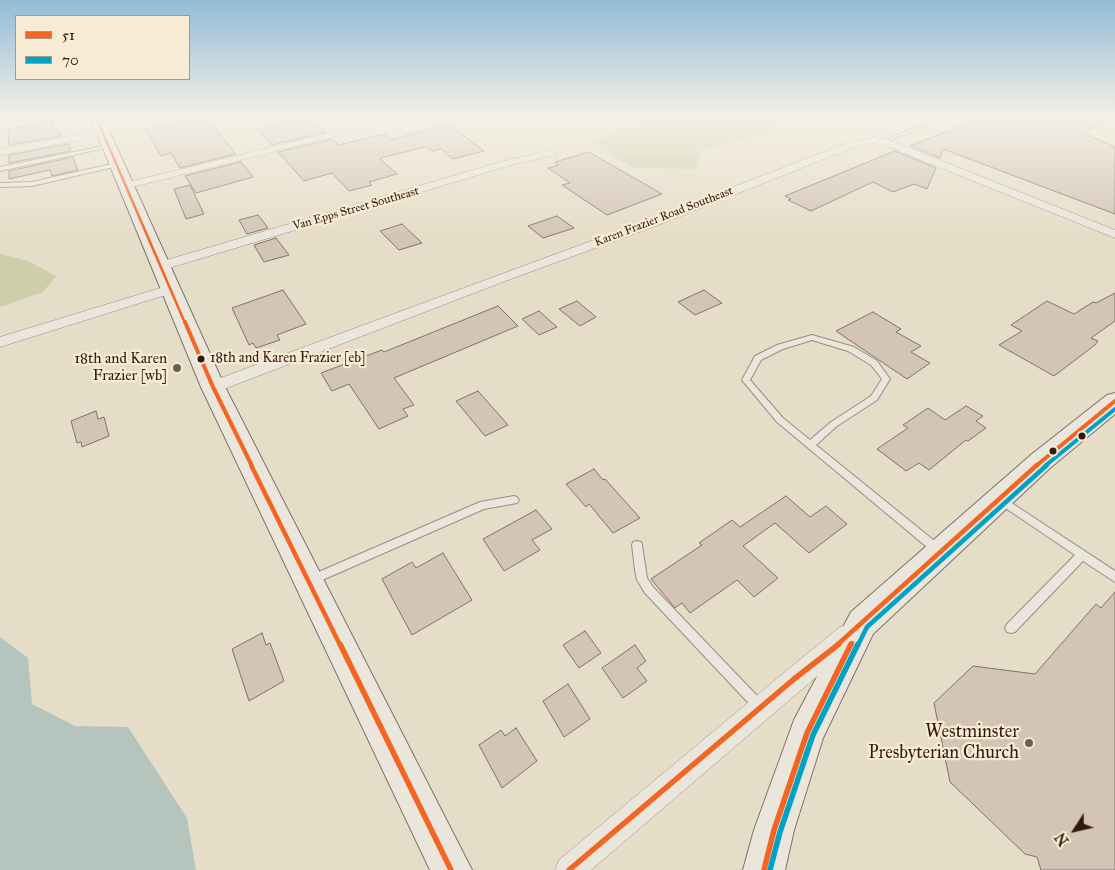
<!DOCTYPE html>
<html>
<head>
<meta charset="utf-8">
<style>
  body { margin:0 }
  #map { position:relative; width:1115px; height:870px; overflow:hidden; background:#e6ddc8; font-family:"IM FELL Great Primer",serif }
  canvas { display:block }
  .legend { position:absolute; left:15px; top:15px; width:175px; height:65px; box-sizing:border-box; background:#f7ecd3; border:1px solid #a89884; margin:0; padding:6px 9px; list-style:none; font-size:15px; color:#31190e }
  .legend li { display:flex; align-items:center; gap:10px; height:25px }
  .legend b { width:25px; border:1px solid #a89884 }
  .north { position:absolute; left:1050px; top:805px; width:50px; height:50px; -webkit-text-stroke:4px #f7ecd3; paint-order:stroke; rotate:235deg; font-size:14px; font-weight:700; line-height:20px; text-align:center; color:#31190e }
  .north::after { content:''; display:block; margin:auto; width:18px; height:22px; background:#31190e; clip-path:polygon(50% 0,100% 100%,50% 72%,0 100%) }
</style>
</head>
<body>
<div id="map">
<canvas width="1115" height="870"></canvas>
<ul class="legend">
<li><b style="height:6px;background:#f26522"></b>51</li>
<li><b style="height:6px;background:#02a2c4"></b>70</li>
</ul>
<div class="north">N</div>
</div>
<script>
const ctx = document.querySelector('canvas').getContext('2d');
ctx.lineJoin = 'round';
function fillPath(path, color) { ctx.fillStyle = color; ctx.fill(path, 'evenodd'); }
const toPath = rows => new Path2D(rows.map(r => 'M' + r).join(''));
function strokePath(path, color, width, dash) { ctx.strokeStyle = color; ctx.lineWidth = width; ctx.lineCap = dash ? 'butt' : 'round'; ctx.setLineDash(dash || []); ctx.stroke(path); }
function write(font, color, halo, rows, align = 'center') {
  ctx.font = font + ' "IM FELL Great Primer",serif'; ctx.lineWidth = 4.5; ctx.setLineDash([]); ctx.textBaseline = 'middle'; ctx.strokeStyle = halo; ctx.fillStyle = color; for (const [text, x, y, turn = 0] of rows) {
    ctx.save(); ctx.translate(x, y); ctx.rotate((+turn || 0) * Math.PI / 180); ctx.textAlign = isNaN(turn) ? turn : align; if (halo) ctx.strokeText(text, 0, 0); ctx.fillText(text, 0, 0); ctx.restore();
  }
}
fillPath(toPath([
  [648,117,774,117,777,132,702,149,695,169,634,168,593,144,624,124],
  [0,254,28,261,56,276,43,292,0,307]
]), '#cdcfaa');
fillPath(toPath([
  [0,637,28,658,32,704,75,726,128,727,187,818,196,870,0,870]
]), '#b5c5be');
const building = toPath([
  [200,117,207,117,236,154,180,168,171,153,161,156,145,129,200,117],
  [299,117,303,117,309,123,317,123,326,132,272,145,257,129,299,117],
  [984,117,1115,117,1083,133,1115,147,1115,214,943,149,940,158,910,146,984,117],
  [51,120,54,130,58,130,61,136,9,145,8,130,51,120],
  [448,124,484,151,453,159,441,149,432,151,426,147,384,157,380,159,397,174,369,182,372,185,349,191,332,173,304,181,278,152,333,139,338,145,385,134,391,140,448,124],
  [68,144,71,151,9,163,9,155,68,144],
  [895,151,936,168,927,189,914,184,893,192,873,182,811,211,788,200,791,199,785,196,895,151],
  [589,152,596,156,662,194,607,215,562,185,570,183,548,168,559,165,555,162,589,152],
  [73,157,78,170,52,176,50,170,9,179,9,171,73,157],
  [241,162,253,177,196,193,185,176,241,162],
  [190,185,204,214,186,219,174,189,190,185],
  [258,215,268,228,247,234,239,220,258,215],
  [557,216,574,228,543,238,528,226,557,216],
  [402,224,422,243,399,250,380,231,402,224],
  [276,238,289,255,264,262,254,245,276,238],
  [283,290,306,324,277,335,280,340,256,348,253,343,249,345,232,308,283,290],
  [704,290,722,303,695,315,678,302,704,290],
  [1115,293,1115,321,1091,338,1098,341,1095,345,1054,376,999,345,1022,331,1011,325,1047,301,1074,314,1093,302,1096,303,1115,293],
  [577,301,596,317,580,326,559,309,577,301],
  [498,306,518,326,394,378,414,405,403,409,408,416,379,429,349,384,332,391,321,373,382,350,384,352,498,306],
  [539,311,557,327,539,335,522,319,539,311],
  [873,312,901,329,896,332,921,346,911,352,930,363,907,379,836,331,873,312],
  [478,391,508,425,485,436,456,401,478,391],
  [966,406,983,416,976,421,986,428,968,441,966,440,929,470,919,463,906,471,877,449,908,428,903,425,928,408,945,420,966,406],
  [96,411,98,419,104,417,109,436,82,447,81,442,77,443,71,421,96,411],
  [594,469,603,480,605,479,640,518,613,533,589,504,586,507,566,484,594,469],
  [786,496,810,517,826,506,847,524,809,553,775,523,743,546,778,578,754,597,737,580,690,613,682,603,675,608,651,579,702,545,699,543,732,520,740,527,786,496],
  [536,510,552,529,532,540,540,550,504,571,483,539,536,510],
  [443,553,472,600,412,635,382,579,412,562,416,568,443,553],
  [1115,592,1115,870,1041,870,1037,857,1025,854,950,782,934,703,973,666,1035,674,1096,604,1101,608,1115,592],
  [585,631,601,653,579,668,563,645,585,631],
  [262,633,266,645,270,643,284,681,249,701,232,649,262,633],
  [635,645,646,661,637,668,647,681,623,698,602,668,635,645],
  [568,684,590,719,564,737,543,701,568,684],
  [516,728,537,761,502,788,479,745,501,730,505,736,516,728]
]);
fillPath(building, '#d3c4b6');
strokePath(building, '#7c7368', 1);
const lane = toPath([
  [927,123,931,124,883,143,879,142,927,123],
  [108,145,110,146,110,147,0,171,0,167,108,145],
  [116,163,119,165,118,166,32,186,0,187,0,183,32,182,116,163],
  [812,335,854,347,877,361,890,379,877,400,837,426,816,445,942,547,943,550,942,553,938,554,934,553,777,422,742,380,755,356,777,345,812,335],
  [812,340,848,351,871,365,882,379,871,396,831,422,810,440,783,418,750,380,761,360,783,349,812,340],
  [514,496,517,497,519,500,517,503,484,509,311,585,307,583,306,580,307,577,480,502,514,496],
  [1001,496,1115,571,1115,582,1083,561,1015,632,1011,633,1007,632,1005,628,1007,624,1075,555,998,503,996,500,998,497,1001,496],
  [637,541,641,542,642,545,647,578,653,587,764,703,766,707,764,711,760,713,756,711,645,593,637,580,635,570,632,545,633,542,637,541]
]);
const street = toPath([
  [22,117,21,119,0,124,0,118,22,117],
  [126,117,146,117,99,129,94,126,96,124,126,117],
  [395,117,412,117,125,189,119,186,121,184,395,117],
  [102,130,107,133,105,135,0,155,0,149,102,130],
  [874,137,897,143,1115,230,1115,238,889,147,874,143,857,146,653,227,508,280,219,391,213,393,207,391,205,387,207,383,645,221,850,142,874,137],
  [551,150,555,151,555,155,511,165,166,269,161,270,154,266,156,263,504,161,551,150],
  [170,285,177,289,175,292,0,347,0,337,170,285],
  [848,624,856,627,859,635,856,643,591,870,555,870,559,860,786,671,840,627,848,624]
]);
const secondary = toPath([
  [90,117,103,117,225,387,472,870,430,870,201,387,90,117],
  [1115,393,1115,414,1050,468,873,634,823,738,794,830,785,870,743,870,754,830,794,720,851,612,1032,454,1107,395,1115,393]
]);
strokePath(lane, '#968e80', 2);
strokePath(street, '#968e80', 1);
strokePath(secondary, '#7c7368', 2);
fillPath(lane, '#eae6dc');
fillPath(street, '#eae6dc');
fillPath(secondary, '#eae6dc');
strokePath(toPath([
  [96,117,185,323]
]), '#f26522', 2.5);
strokePath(toPath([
  [185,322,213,387,252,466],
  [1036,466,1115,401]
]), '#f26522', 4);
strokePath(toPath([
  [251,465,340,645],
  [837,645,1037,465],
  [851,645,852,643]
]), '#f26522', 4.5);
strokePath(toPath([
  [340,644,451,870],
  [569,870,794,679,839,644],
  [764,870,774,830,807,733,851,644]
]), '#f26522', 5.5);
strokePath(toPath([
  [1045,466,1115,409]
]), '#02a2c4', 4);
strokePath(toPath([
  [858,645,867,627,1047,465]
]), '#02a2c4', 4.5);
strokePath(toPath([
  [770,870,780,832,813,735,858,644]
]), '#02a2c4', 5.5);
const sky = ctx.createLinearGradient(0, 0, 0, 239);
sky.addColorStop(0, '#93bbd7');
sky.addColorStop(0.49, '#f4f0e6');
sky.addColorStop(1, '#f4f0e600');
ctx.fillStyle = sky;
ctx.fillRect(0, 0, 1115, 239);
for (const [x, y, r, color] of [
  [201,359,4.5,"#31190e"],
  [177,368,5,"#705e4f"],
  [1082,436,4.5,"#31190e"],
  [1053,451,4.5,"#31190e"],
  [1029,743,5,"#705e4f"]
]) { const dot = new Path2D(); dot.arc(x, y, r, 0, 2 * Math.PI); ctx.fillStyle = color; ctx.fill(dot); strokePath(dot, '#f7ecd3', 2); }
write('12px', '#31190e', '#f7ecd3', [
  ["Van Epps Street Southeast",356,209,-16],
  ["Karen Frazier Road Southeast",664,217,-21]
]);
write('14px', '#31190e', '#f7ecd3', [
  ["18th and Karen Frazier [eb]",210,359]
], 'left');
write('15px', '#31190e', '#f7ecd3', [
  ["18th and Karen",167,359],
  ["Frazier [wb]",167,376]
], 'right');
write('18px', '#31190e', '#f7ecd3', [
  ["Westminster",1019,733],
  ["Presbyterian Church",1019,754]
], 'right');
</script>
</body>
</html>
